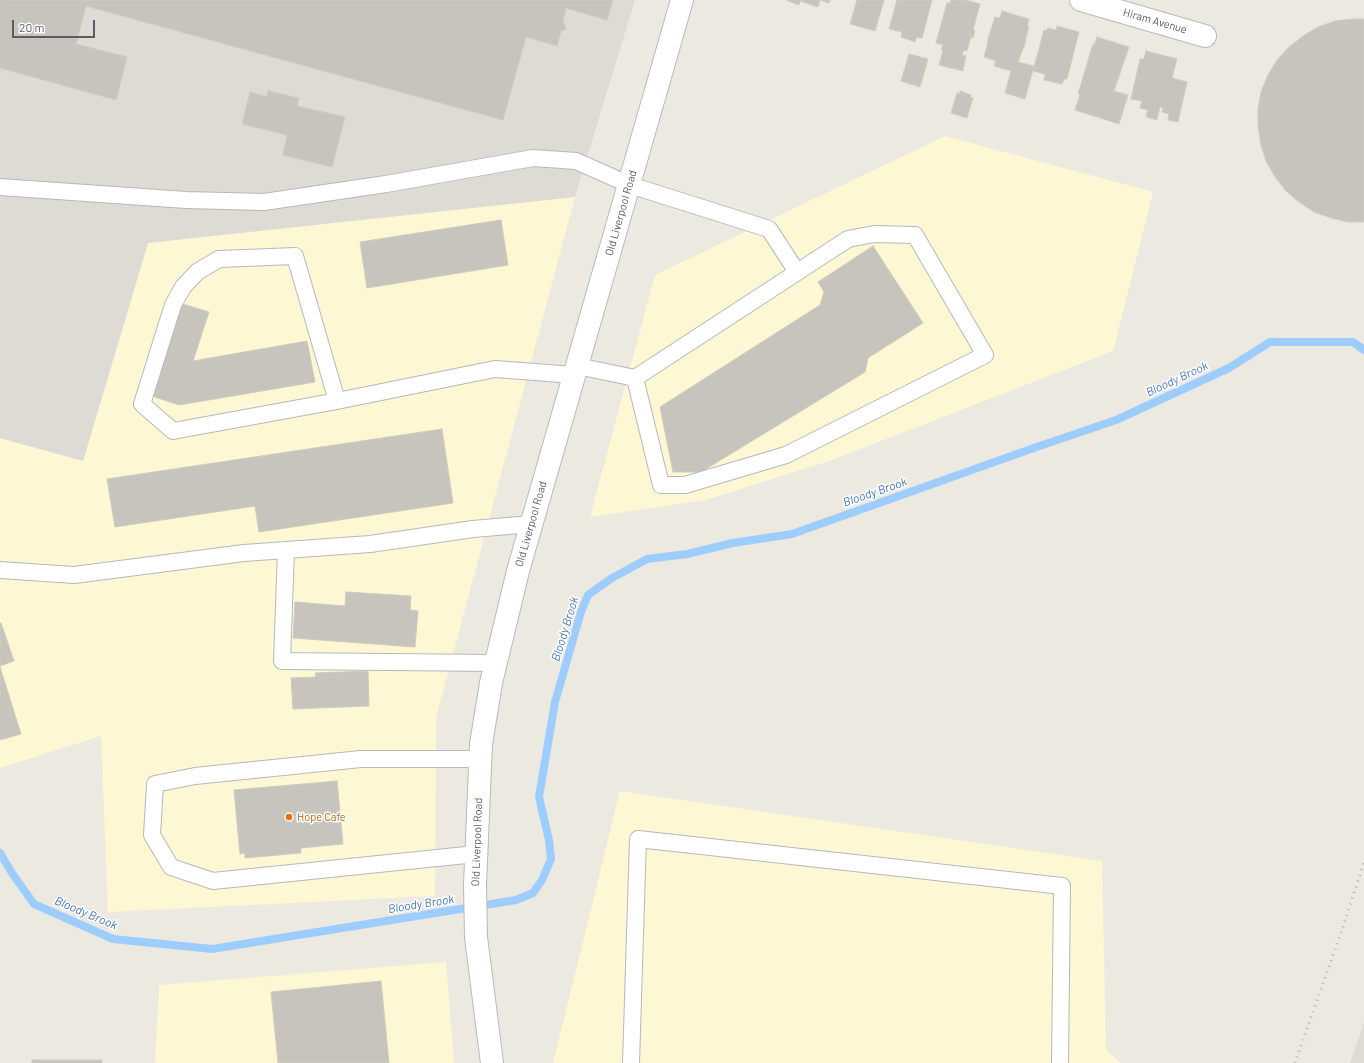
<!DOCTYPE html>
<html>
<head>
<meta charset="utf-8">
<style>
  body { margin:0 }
  #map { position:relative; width:1364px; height:1063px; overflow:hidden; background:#eceae0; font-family:Barlow,sans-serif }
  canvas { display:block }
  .scale { position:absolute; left:12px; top:20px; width:83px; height:18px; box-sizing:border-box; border:2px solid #595c61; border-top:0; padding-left:5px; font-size:12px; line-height:14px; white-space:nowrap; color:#595c61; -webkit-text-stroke:3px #fff; paint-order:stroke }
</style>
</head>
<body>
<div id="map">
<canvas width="1364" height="1063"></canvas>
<div class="scale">20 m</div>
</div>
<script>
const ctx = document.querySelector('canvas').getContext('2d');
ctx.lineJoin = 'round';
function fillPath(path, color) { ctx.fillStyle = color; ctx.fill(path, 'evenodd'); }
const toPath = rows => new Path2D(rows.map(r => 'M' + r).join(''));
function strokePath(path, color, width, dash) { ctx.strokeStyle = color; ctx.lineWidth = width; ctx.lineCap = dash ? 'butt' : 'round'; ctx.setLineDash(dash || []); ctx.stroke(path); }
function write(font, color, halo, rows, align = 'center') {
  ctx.font = font + ' Barlow,sans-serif'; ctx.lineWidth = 3; ctx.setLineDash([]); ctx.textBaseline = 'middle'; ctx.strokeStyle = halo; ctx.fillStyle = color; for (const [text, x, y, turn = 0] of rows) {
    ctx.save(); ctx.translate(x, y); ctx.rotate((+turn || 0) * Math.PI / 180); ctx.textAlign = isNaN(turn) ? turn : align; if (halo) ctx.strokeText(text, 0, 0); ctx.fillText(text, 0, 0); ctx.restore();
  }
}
fillPath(toPath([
  [945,136,1153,192,1113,351,832,460,706,500,590,517,655,275],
  [575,197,436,718,435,896,108,912,101,736,0,768,0,438,83,461,148,243,447,205],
  [620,791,1102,861,1106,1050,1121,1063,553,1063],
  [446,962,454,1063,155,1063,159,985]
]), '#fdf7d3');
fillPath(toPath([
  [0,0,635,0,575,197,148,243,83,461,0,438],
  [1364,1022,1364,1063,1350,1063]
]), '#dddbd4');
strokePath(toPath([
  [0,853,12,873,34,904,113,939,212,949,516,900,533,893,542,880,551,859,549,840,539,797,555,702,581,612,588,595,612,578,647,559,687,554,733,543,792,534,1031,449,1116,420,1229,368,1270,342,1353,342,1364,350]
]), '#9dcdff', 8);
const building = toPath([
  [0,0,613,0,607,20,566,8,563,21,566,29,561,31,557,46,526,37,503,120,86,6,76,44,127,57,116,100,0,68,0,0],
  [786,0,830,0,829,3,820,0,818,7,800,1,799,5,786,0],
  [857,0,884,0,875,31,850,24,857,0],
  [897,0,932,0,922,38,917,37,915,42,901,37,902,32,889,29,897,0],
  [951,0,965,0,980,4,973,30,975,31,973,38,971,37,967,51,964,50,962,55,966,56,963,71,939,65,943,51,941,50,943,45,936,43,947,3,950,3,951,0],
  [1002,11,1029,19,1027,26,1029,27,1025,41,1026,41,1018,62,1034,66,1025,99,1005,93,1011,71,994,66,996,61,984,57,988,42,987,42,995,17,1000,18,1002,11],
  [1353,19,1364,19,1364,222,1348,222,1331,218,1314,212,1299,202,1286,191,1275,177,1266,161,1261,145,1258,127,1258,109,1261,92,1268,75,1277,60,1289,47,1303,36,1318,27,1335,21,1353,19],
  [1057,26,1079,32,1067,79,1064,79,1062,84,1044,80,1045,74,1033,71,1044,30,1046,31,1048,28,1056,30,1057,26],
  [1097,37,1129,47,1114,91,1128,95,1119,124,1075,110,1080,94,1078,94,1093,44,1094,45,1097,37],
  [1146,51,1177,59,1172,78,1187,82,1178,122,1168,120,1169,114,1162,112,1163,108,1160,107,1157,120,1146,117,1148,110,1140,108,1142,101,1131,99,1140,59,1144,59,1146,51],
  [909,54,928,59,920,87,901,81,909,54],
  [268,91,299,98,297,106,345,117,332,167,283,155,287,135,242,124,250,92,267,97,268,91],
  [960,91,971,95,970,97,973,98,967,118,951,113,957,93,960,94,960,91],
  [501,220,508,265,367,288,360,242,501,220],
  [873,246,923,323,868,358,865,372,701,472,673,472,660,407,820,305,824,292,818,282,873,246],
  [183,304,209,312,193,361,307,341,315,382,179,405,152,396,183,304],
  [442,429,453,503,259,532,255,506,115,527,107,479,442,429],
  [346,592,411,596,410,610,418,611,415,647,293,638,295,602,345,606,346,592],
  [0,623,1,623,14,661,0,666,0,623],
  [0,667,21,734,0,740,0,667],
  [368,671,369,706,293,709,291,678,316,677,315,673,368,671],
  [337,781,343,844,301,848,301,853,245,858,245,853,240,854,234,790,337,781],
  [381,981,389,1063,278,1063,271,992,381,981],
  [32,1060,102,1060,102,1063,32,1063,32,1060]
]);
fillPath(building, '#c7c4bd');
strokePath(building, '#d0ccbe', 1);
const lane = toPath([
  [0,187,186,200,264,202,386,184,533,158,576,161,630,185,769,229,797,272],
  [577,366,635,378,848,239,874,234,915,235,985,355,786,455,685,485,661,485,635,378],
  [337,401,295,256,219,259,197,272,183,287,173,305,142,404,173,431,337,401,495,369,574,375],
  [286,550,282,661,496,663],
  [0,570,74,575,244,553,370,544,473,529,531,524],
  [476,854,213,881,171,867,152,835,155,784,195,776,361,759,480,759],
  [631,1063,638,839,1062,886,1060,1063]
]);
const street = toPath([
  [1081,0,1205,36]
]);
const secondary = toPath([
  [492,1063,476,937,475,885,481,744,491,683,518,571,682,0]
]);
strokePath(lane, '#b6b8bd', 18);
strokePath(street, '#b6b8bd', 24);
strokePath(secondary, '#b6b9bf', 24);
strokePath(lane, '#fff', 16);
strokePath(street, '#fff', 22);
strokePath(secondary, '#fff', 22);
strokePath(toPath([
  [1295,1063,1343,927,1364,862]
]), '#b3b4b4', 3, [1, 5]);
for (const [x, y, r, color] of [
  [289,817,4,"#e8710a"]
]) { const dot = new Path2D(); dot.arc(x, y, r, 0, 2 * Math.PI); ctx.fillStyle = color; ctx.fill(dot); strokePath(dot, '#fff', 1.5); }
write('11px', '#595c61', '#fff', [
  ["Hiram Avenue",1155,21,16],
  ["Old Liverpool Road",621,213,-74],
  ["Old Liverpool Road",531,524,-74],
  ["Old Liverpool Road",477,842,-88]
]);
write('11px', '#c56008', '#fff', [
  ["Hope Cafe",297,817]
], 'left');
write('italic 12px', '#4076c1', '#fff', [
  ["Bloody Brook",1177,379,-25],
  ["Bloody Brook",875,492,-19],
  ["Bloody Brook",565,629,-73],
  ["Bloody Brook",421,904,-9],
  ["Bloody Brook",86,913,23]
]);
</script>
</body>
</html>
